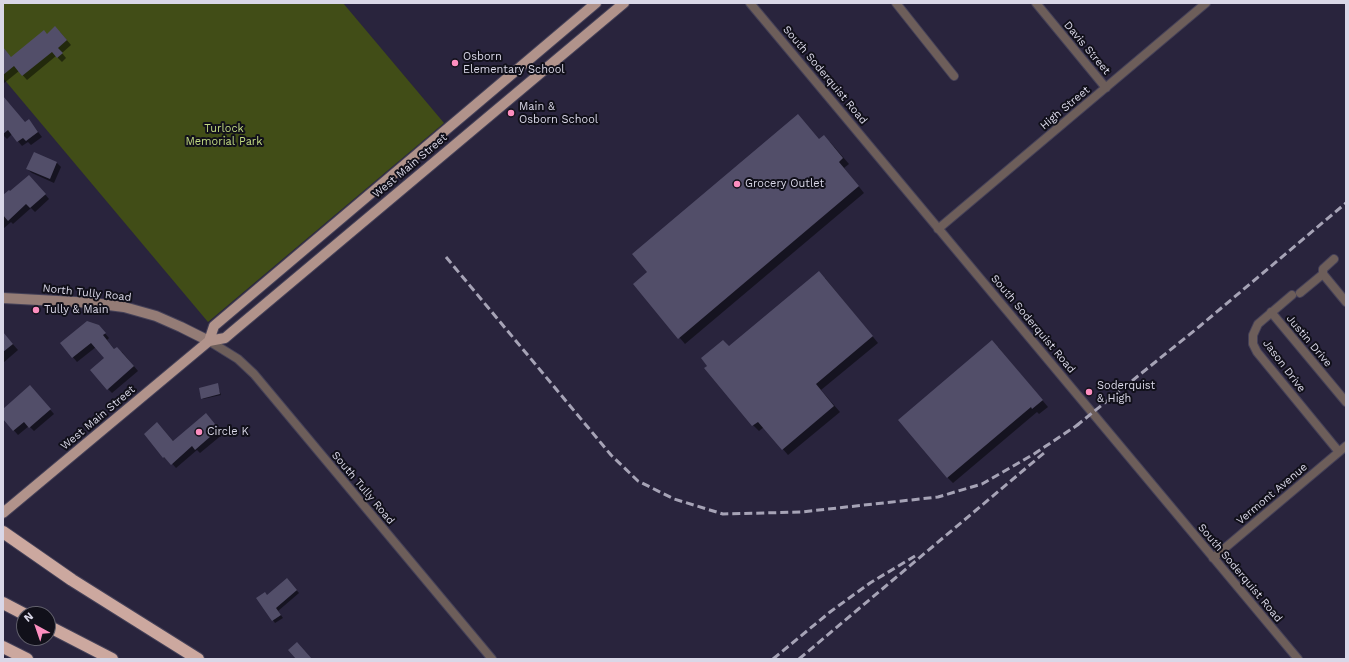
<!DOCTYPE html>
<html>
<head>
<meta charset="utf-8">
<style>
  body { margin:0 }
  #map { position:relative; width:1349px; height:662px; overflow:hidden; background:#29243d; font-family:"Work Sans",sans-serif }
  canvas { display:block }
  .frame { position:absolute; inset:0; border:4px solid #d9d7e7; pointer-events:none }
  .north { position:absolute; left:16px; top:606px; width:40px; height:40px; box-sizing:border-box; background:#11101a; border:1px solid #61606c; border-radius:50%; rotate:320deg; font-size:11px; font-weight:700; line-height:16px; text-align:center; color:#d9d7e7 }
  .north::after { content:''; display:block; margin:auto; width:14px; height:18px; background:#fd8ebf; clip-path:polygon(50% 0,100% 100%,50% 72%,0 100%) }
</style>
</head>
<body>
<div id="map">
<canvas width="1349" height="662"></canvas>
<div class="frame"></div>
<div class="north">N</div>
</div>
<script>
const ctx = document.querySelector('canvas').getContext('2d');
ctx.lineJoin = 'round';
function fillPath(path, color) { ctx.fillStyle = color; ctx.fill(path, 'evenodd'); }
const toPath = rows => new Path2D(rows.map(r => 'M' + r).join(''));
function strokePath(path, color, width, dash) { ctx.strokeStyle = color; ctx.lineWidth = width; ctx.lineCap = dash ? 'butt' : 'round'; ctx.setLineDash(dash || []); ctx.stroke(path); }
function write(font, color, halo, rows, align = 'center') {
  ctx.font = font + ' "Work Sans",sans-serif'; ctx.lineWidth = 4; ctx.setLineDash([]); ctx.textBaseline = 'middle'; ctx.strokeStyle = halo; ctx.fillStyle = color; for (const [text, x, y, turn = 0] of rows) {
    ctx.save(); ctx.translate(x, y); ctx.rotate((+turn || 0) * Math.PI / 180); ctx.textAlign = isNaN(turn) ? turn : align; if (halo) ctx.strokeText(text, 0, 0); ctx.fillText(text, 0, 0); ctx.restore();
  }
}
fillPath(toPath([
  [3,3,343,3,444,123,208,322,3,78]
]), '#414d17');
fillPath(toPath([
  [60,32,71,45,62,53,66,58,62,62,56,56,27,80,19,71,3,84,3,51,12,58,47,35],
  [3,97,25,123,29,120,42,137,31,145,28,142,22,146,12,134,7,139,3,135],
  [820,140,830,142,849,164,844,168,864,193,685,344,634,284],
  [34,153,57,163,61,167,54,183,32,173,27,169],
  [33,180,49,199,35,212,31,208,13,224,11,222,3,229,3,196],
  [825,278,878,343,821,390,840,412,788,455,764,427,759,431,753,425,705,368,729,347],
  [103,331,109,338,107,340,115,350,122,352,138,371,112,393,108,389,106,358,96,347,77,362,61,343],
  [3,333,18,350,3,363],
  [998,347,1048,407,1039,414,1037,412,953,483,947,477],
  [217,384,221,395,203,399,202,398],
  [34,391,54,414,34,431,29,426,18,435,3,418,3,410],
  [210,419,223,434,200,453,197,450,176,468,169,460,168,461,164,457,161,427,174,442],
  [289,582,299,593,278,611,283,618,275,623,258,599,268,596]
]), '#0007');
fillPath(toPath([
  [55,26,67,40,58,48,63,53,57,58,52,52,22,76,14,66,3,75,3,47,11,57,44,30,47,34],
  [3,96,25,122,29,119,38,132,26,141,23,138,17,142,8,130,3,134],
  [798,114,819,139,824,135,843,158,839,162,859,186,678,339,633,284,647,272,632,254],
  [34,152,57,162,50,179,26,169],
  [29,175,46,194,30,208,26,204,8,221,3,215,3,195,9,190,10,191],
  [819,271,873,336,816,384,834,406,782,450,758,422,752,426,704,368,707,366,701,358,723,340,729,346],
  [87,321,99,325,106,333,103,335,114,349,117,347,134,366,107,390,90,370,104,358,91,343,72,358,60,343],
  [3,332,13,344,3,352],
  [992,340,1043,400,1032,409,1031,407,947,478,898,420],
  [218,383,220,394,201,399,199,388],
  [30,385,51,409,29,428,24,422,13,431,3,419,3,409],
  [206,413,219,429,195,450,192,446,171,465,164,457,163,458,144,434,157,422,173,441],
  [287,578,297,590,276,608,281,615,272,621,256,598,265,592,267,595],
  [297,642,312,659,296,659,288,650]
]), '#524e69');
const street = toPath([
  [750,3,1298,659],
  [896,3,954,76],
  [1036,3,1106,88],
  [938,229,1206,3],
  [1334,259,1323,269,1323,274,1346,302],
  [1300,293,1323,274],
  [1292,295,1258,324,1253,335,1253,344,1257,352,1339,452],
  [1271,312,1346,402],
  [209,341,238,359,254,374,492,659],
  [1213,558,1346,446]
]);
const secondary = toPath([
  [3,298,93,303,124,307,156,316,181,327,209,341]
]);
const primary = toPath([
  [209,341,214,326,596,3],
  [3,513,209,341,225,338,232,332,624,3]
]);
const highway = toPath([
  [3,532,72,580,198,659],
  [3,603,24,614],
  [48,626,112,659],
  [3,647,27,659]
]);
strokePath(street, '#454158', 10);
strokePath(secondary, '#454158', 12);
strokePath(primary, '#454158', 12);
strokePath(highway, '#454158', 14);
strokePath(street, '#6d5e5a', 8);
strokePath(secondary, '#947c76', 10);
strokePath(primary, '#b1938b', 10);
strokePath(highway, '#cca89f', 12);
strokePath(toPath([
  [446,257,611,455,638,481,674,499,723,514,801,512,938,497,982,484,1034,454,1079,424],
  [1076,426,1200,326,1346,203],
  [773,659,830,612,870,583,915,556],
  [799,659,1044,453]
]), '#a6a3b6', 3, [8, 4]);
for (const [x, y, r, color] of [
  [455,63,4,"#fd8ebf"],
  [511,113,4,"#fd8ebf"],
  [737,184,4,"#fd8ebf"],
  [36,310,4,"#fd8ebf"],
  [1089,392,4,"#fd8ebf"],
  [199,432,4,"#fd8ebf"]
]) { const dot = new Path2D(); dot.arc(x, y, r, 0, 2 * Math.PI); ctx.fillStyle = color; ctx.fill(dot); strokePath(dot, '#11101a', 1.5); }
write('11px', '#d9d7e7', '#11101a', [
  ["Davis Street",1087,48,50],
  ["South Soderquist Road",825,75,50],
  ["High Street",1065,108,-40],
  ["West Main Street",410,166,-40],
  ["North Tully Road",87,293,6],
  ["South Soderquist Road",1033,324,50],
  ["Justin Drive",1309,341,50],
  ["Jason Drive",1284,366,53],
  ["West Main Street",98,418,-40],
  ["South Tully Road",363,488,50],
  ["Vermont Avenue",1272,494,-40],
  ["South Soderquist Road",1240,573,50]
]);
write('11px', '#d9d7e7', '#11101a', [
  ["Osborn",463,57],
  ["Elementary School",463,70],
  ["Main &",519,107],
  ["Osborn School",519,120],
  ["Grocery Outlet",745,184],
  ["Tully & Main",44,310],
  ["Soderquist",1097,386],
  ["& High",1097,399],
  ["Circle K",207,432]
], 'left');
write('11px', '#c2da82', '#11101a', [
  ["Turlock",224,129],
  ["Memorial Park",224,142]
]);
</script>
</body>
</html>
